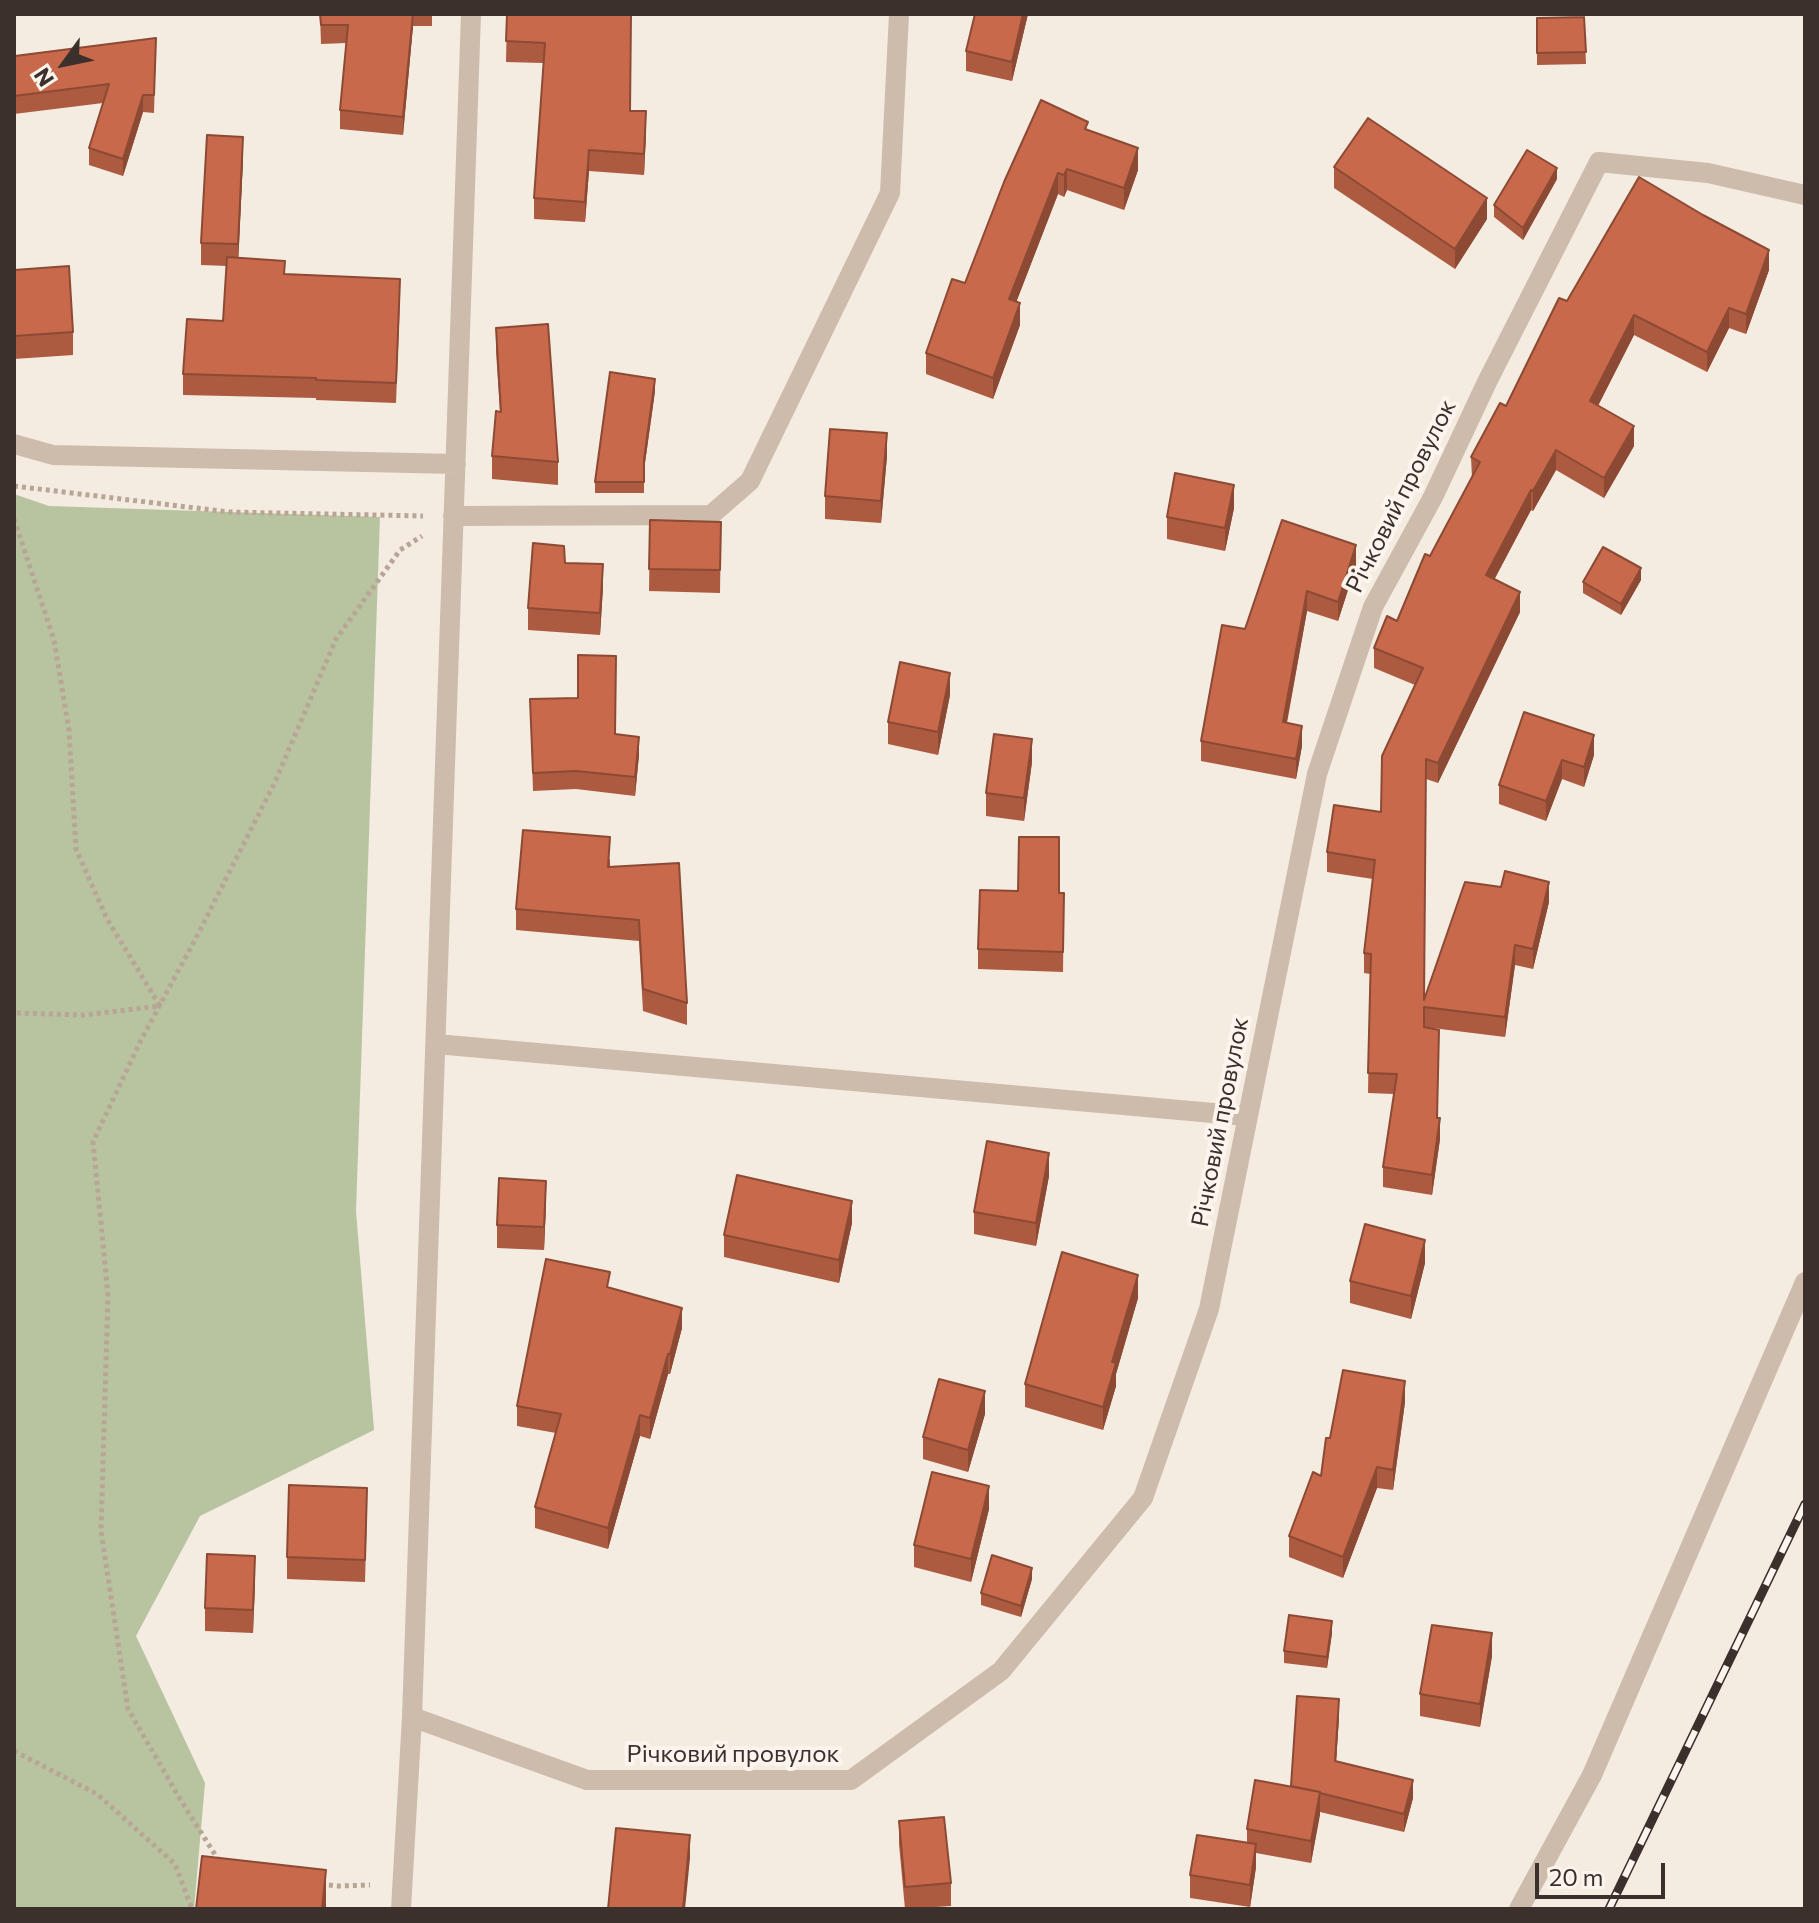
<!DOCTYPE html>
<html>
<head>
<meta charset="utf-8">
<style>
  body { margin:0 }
  #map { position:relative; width:1819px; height:1923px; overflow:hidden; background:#f4ebe1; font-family:Commissioner,sans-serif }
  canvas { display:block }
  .frame { position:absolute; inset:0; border:16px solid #3b302b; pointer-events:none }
  .north { position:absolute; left:24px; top:24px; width:80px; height:80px; -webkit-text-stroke:6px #fbf5ee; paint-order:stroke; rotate:237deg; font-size:22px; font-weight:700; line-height:32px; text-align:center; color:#3b302b }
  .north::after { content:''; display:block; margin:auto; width:28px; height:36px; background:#3b302b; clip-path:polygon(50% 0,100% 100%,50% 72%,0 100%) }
  .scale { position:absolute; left:1535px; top:1863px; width:130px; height:36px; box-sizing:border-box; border:4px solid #3b302b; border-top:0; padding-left:10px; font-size:24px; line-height:28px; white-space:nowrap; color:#3b302b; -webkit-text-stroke:6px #fbf5ee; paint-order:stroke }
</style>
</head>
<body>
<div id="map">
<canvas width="1819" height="1923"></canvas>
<div class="frame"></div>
<div class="north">N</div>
<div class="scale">20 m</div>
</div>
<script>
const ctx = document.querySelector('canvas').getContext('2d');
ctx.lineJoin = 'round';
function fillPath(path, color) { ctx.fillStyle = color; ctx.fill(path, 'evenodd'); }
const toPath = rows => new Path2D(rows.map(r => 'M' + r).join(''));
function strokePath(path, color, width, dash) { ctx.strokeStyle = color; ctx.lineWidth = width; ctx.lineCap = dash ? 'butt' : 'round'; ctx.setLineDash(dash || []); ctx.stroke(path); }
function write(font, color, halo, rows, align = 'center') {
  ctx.font = font + ' Commissioner,sans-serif'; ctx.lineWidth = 8; ctx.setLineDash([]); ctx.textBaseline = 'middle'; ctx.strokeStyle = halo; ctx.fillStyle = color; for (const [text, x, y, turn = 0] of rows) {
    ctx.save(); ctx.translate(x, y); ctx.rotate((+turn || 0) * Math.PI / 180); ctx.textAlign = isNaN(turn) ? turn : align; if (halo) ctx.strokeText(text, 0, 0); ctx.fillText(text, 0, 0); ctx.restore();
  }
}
fillPath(toPath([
  [14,494,49,506,380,517,356,1211,374,1430,200,1516,136,1636,205,1783,194,1909,14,1909]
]), '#b8c4a0');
strokePath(toPath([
  [14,486,229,512,423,516],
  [14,519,54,640,69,730,76,849,107,919,160,1006,84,1015,14,1013],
  [14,1751,97,1794,175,1864,192,1909],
  [219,1861,180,1799,128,1709,101,1531,108,1295,93,1142,140,1042,197,936,275,782,336,639,400,550,422,536],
  [321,1884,338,1886,370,1885]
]), '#b9a596', 5, [4, 4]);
strokePath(toPath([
  [14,444,53,455,456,464],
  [453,516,711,515,750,481,890,193,899,14],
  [436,1044,1247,1116],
  [412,1717,587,1780,851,1780,1001,1671,1143,1498,1209,1309,1317,774,1373,607,1433,497,1487,382,1599,162,1708,173,1805,195],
  [401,1909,412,1717,471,14],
  [1519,1909,1592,1775,1805,1282]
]), '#cdbbac', 20);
const rail = toPath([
  [1609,1909,1805,1504]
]);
strokePath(rail, '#3b302b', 9);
strokePath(rail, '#fbf5ee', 6, [18]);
fillPath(toPath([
  [320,14,432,14,432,26,413,26,403,135,340,129,340,110,346,43,321,44],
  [507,14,631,14,630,111,646,132,644,175,589,171,585,222,534,219,534,198,544,63,506,62],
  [975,14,1028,14,1012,81,966,71,966,51],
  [1584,17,1586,64,1537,65,1537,18],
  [156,38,154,113,143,112,123,176,89,165,89,148,103,103,14,114,14,42,15,56],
  [1088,131,1138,170,1124,210,1067,190,1064,197,1058,194,1016,302,1020,325,993,399,926,374,926,353,965,283],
  [243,160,238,258,285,274,400,299,396,403,316,400,316,398,183,395,183,374,223,321,227,266,201,265,201,243],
  [1334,167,1487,219,1455,269,1334,188],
  [1557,179,1523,240,1494,217,1494,205],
  [14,270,73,332,73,355,14,359],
  [1769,270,1746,334,1729,328,1707,372,1634,335,1598,406,1634,446,1604,498,1556,470,1533,511,1531,510,1494,580,1520,612,1438,783,1426,779,1424,999,1549,902,1533,969,1515,965,1505,1037,1424,1027,1440,1139,1432,1195,1383,1187,1383,1167,1394,1094,1368,1093,1370,974,1364,973,1364,953,1373,879,1327,872,1327,852,1381,812,1415,685,1374,668,1374,648,1397,621,1472,478,1471,457,1506,406,1567,301],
  [496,328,558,462,558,485,492,479,492,456,500,412,496,351],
  [655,391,644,470,644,493,595,493,595,482],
  [887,456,881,523,825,519,825,496],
  [1234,508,1225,551,1167,539,1167,517],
  [650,520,721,522,720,593,649,591],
  [1282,520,1356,565,1338,621,1307,611,1287,723,1302,746,1296,779,1201,761,1201,741,1245,629],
  [565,563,603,587,600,635,528,630,528,608],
  [1641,580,1621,615,1583,593,1583,582],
  [950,695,938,755,888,744,888,722],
  [530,699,615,734,639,755,635,796,576,789,533,791],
  [1524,712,1594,755,1584,787,1562,779,1546,821,1499,804,1499,785],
  [1032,762,1024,821,986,816,986,793],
  [610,859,610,866,687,1003,687,1025,643,1011,639,941,516,930,516,909],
  [1059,893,1064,893,1063,972,978,969,978,949],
  [1049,1176,1036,1246,974,1234,974,1212],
  [546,1203,544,1250,497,1248,497,1225],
  [852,1223,839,1283,724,1257,724,1235],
  [1425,1263,1411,1319,1350,1303,1350,1281],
  [610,1288,682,1328,670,1374,668,1374,650,1439,640,1436,608,1549,535,1528,535,1507,556,1433,517,1426,517,1406],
  [1138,1298,1116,1374,1116,1386,1103,1430,1025,1407,1025,1384],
  [1405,1402,1393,1490,1377,1488,1343,1578,1289,1557,1289,1536,1321,1476,1330,1438],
  [985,1414,968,1472,923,1459,923,1437],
  [989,1509,971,1582,914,1567,914,1545],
  [367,1510,365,1582,287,1579,287,1557],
  [255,1579,253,1633,205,1631,205,1608],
  [1032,1579,1021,1617,981,1605,981,1593],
  [1332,1633,1327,1668,1284,1663,1284,1651],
  [1492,1656,1480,1727,1420,1716,1420,1694],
  [1339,1717,1336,1762,1413,1798,1404,1832,1320,1812,1311,1863,1256,1853,1256,1867,1250,1907,1190,1898,1190,1875,1247,1843,1247,1829,1291,1787],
  [899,1821,951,1883,951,1906,905,1909,899,1844]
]), '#ac5a40');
fillPath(toPath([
  [413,14,413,26,403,135,403,117],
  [1023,14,1028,14,1012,81,1012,62],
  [143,95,143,112,123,176,123,159],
  [646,111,646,132,644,175,644,154],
  [243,137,243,160,238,267,238,244],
  [1138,148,1138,170,1124,210,1124,188],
  [589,150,589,171,585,222,585,202],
  [1557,168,1557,179,1523,240,1523,228],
  [1067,169,1067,190,1064,197,1064,175],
  [1058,173,1058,194,1009,321,1009,299],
  [1487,198,1487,219,1455,269,1455,249],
  [1769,250,1769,270,1746,334,1746,314],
  [1020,303,1020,325,993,399,993,378],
  [1729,308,1729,328,1707,372,1707,352],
  [1634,315,1634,335,1590,421,1590,401],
  [655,379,655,391,644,470,644,459],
  [1634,426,1634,446,1604,498,1604,478],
  [887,433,887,456,881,523,881,501],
  [1556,450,1556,470,1533,511,1533,491],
  [1234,485,1234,508,1225,551,1225,528],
  [1531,490,1531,510,1486,595,1486,575],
  [1356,545,1356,565,1338,621,1338,602],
  [603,564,603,587,600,635,600,613],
  [1641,568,1641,580,1621,615,1621,604],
  [1307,591,1307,611,1283,742,1283,722],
  [1520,592,1520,612,1438,783,1438,763],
  [950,673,950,695,938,755,938,732],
  [1302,726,1302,746,1296,779,1296,759],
  [1594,735,1594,755,1584,787,1584,767],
  [639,737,639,755,635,796,635,777],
  [1032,739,1032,762,1024,821,1024,798],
  [1562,760,1562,779,1546,821,1546,801],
  [1549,882,1549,902,1533,969,1533,949],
  [1515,945,1515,965,1505,1037,1505,1017],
  [1440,1118,1440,1139,1432,1195,1432,1175],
  [1049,1153,1049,1176,1036,1246,1036,1223],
  [546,1181,546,1203,544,1250,544,1227],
  [852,1201,852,1223,839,1283,839,1260],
  [1425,1240,1425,1263,1411,1319,1411,1296],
  [1138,1275,1138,1298,1116,1374,1116,1386,1103,1430,1103,1407,1112,1362],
  [682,1308,682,1328,670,1374,670,1354],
  [668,1354,668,1374,650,1439,650,1418],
  [1405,1381,1405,1402,1393,1490,1393,1470],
  [985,1391,985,1414,968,1472,968,1450],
  [640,1415,640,1436,608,1549,608,1528],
  [1377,1467,1377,1488,1343,1578,1343,1557],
  [989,1486,989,1509,971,1582,971,1559],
  [255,1556,255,1579,253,1633,253,1610],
  [1032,1568,1032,1579,1021,1617,1021,1606],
  [1332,1621,1332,1633,1327,1668,1327,1657],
  [1492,1633,1492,1656,1480,1727,1480,1704],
  [1339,1699,1339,1717,1335,1779,1335,1761],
  [1413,1780,1413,1798,1404,1832,1404,1814],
  [1320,1792,1320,1815,1311,1863,1311,1841],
  [690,1835,690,1858,685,1909,683,1909],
  [1256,1844,1256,1867,1250,1907,1250,1885],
  [326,1870,326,1909,322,1909]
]), '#8c4a34');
const building = toPath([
  [320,14,413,14,403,117,340,110,348,25,321,25,320,14],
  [507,14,631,14,630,111,646,111,644,154,589,150,585,202,534,198,545,43,506,41,507,14],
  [975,14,1023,14,1012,62,966,51,975,14],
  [1584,17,1586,52,1537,53,1537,18,1584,17],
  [156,38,154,95,143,95,123,159,89,148,109,84,14,96,14,42,15,56,156,38],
  [1041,100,1088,122,1085,129,1138,148,1124,188,1067,169,1064,175,1058,173,1009,299,1020,303,993,378,926,353,952,279,965,283,1004,182,1041,100],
  [1368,118,1487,198,1455,249,1334,167,1368,118],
  [207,135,243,137,238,244,201,243,207,135],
  [1527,150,1557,168,1523,228,1494,205,1527,150],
  [1639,177,1703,215,1769,250,1746,314,1729,308,1707,352,1634,315,1590,401,1634,426,1604,478,1556,450,1533,491,1531,490,1486,575,1520,592,1438,763,1426,759,1424,1000,1465,882,1501,887,1505,871,1549,882,1533,949,1515,945,1505,1017,1424,1007,1424,1027,1439,1030,1437,1118,1440,1118,1432,1175,1383,1167,1397,1074,1368,1073,1371,954,1364,953,1375,860,1327,852,1334,805,1381,812,1382,756,1423,668,1374,648,1387,616,1397,621,1425,554,1430,556,1480,462,1471,457,1500,403,1506,406,1559,298,1567,301,1639,177],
  [227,257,285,261,284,274,400,279,396,383,316,380,316,378,183,374,187,319,223,321,227,257],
  [69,266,73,332,14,336,14,270,69,266],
  [548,324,558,462,492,456,496,411,501,412,496,328,548,324],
  [610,372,655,379,644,459,644,482,595,482,610,372],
  [830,429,887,433,881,501,825,496,830,429],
  [1175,473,1234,485,1225,528,1167,517,1175,473],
  [650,520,721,522,720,570,649,569,650,520],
  [1282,520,1356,545,1338,602,1307,591,1283,722,1302,726,1296,759,1201,741,1222,625,1245,629,1282,520],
  [533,543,564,546,565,563,603,564,600,613,528,608,533,543],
  [1603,547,1641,568,1621,604,1583,582,1603,547],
  [578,655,616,656,615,734,639,737,635,777,576,771,533,773,530,699,578,698,578,655],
  [900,662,950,673,938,732,888,722,900,662],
  [1524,712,1594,735,1584,767,1562,760,1546,801,1499,785,1524,712],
  [994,734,1032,739,1024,798,986,793,994,734],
  [523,830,610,837,608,867,679,863,687,1003,643,989,639,920,516,909,523,830],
  [1019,837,1059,837,1059,893,1064,893,1063,952,978,949,980,890,1018,891,1019,837],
  [987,1141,1049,1153,1036,1223,974,1212,987,1141],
  [737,1175,852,1201,839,1260,724,1235,737,1175],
  [499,1178,546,1181,544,1227,497,1225,499,1178],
  [1365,1224,1425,1240,1411,1296,1350,1281,1365,1224],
  [1062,1252,1138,1275,1112,1362,1116,1363,1103,1407,1025,1384,1062,1252],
  [546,1259,610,1272,607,1287,682,1308,670,1354,668,1354,650,1418,640,1415,608,1528,535,1507,561,1414,517,1406,546,1259],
  [1343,1370,1405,1381,1393,1470,1377,1467,1343,1557,1289,1536,1313,1472,1321,1476,1326,1438,1330,1438,1343,1370],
  [939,1379,985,1391,968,1450,923,1437,939,1379],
  [932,1472,989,1486,971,1559,914,1545,932,1472],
  [289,1485,367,1488,365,1560,287,1557,289,1485],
  [207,1554,255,1556,253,1610,205,1608,207,1554],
  [992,1555,1032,1568,1021,1606,981,1593,992,1555],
  [1289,1615,1332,1621,1327,1657,1284,1651,1289,1615],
  [1432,1625,1492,1633,1480,1704,1420,1694,1432,1625],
  [1297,1696,1339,1699,1335,1761,1413,1780,1404,1814,1320,1793,1320,1792,1291,1786,1297,1696],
  [1255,1780,1320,1792,1311,1841,1247,1829,1255,1780],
  [944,1817,951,1883,905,1887,899,1821,944,1817],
  [616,1828,690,1835,683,1909,608,1909,616,1828],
  [1197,1835,1256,1844,1250,1885,1190,1875,1197,1835],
  [202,1856,326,1870,322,1909,196,1909,202,1856]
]);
fillPath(building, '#c8694b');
strokePath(building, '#8c4a34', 2);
write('24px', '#3b302b', '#fbf5ee', [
  ["Річковий провулок",1401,496,-63],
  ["Річковий провулок",1220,1122,-79],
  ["Річковий провулок",733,1754]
]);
</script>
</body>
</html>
